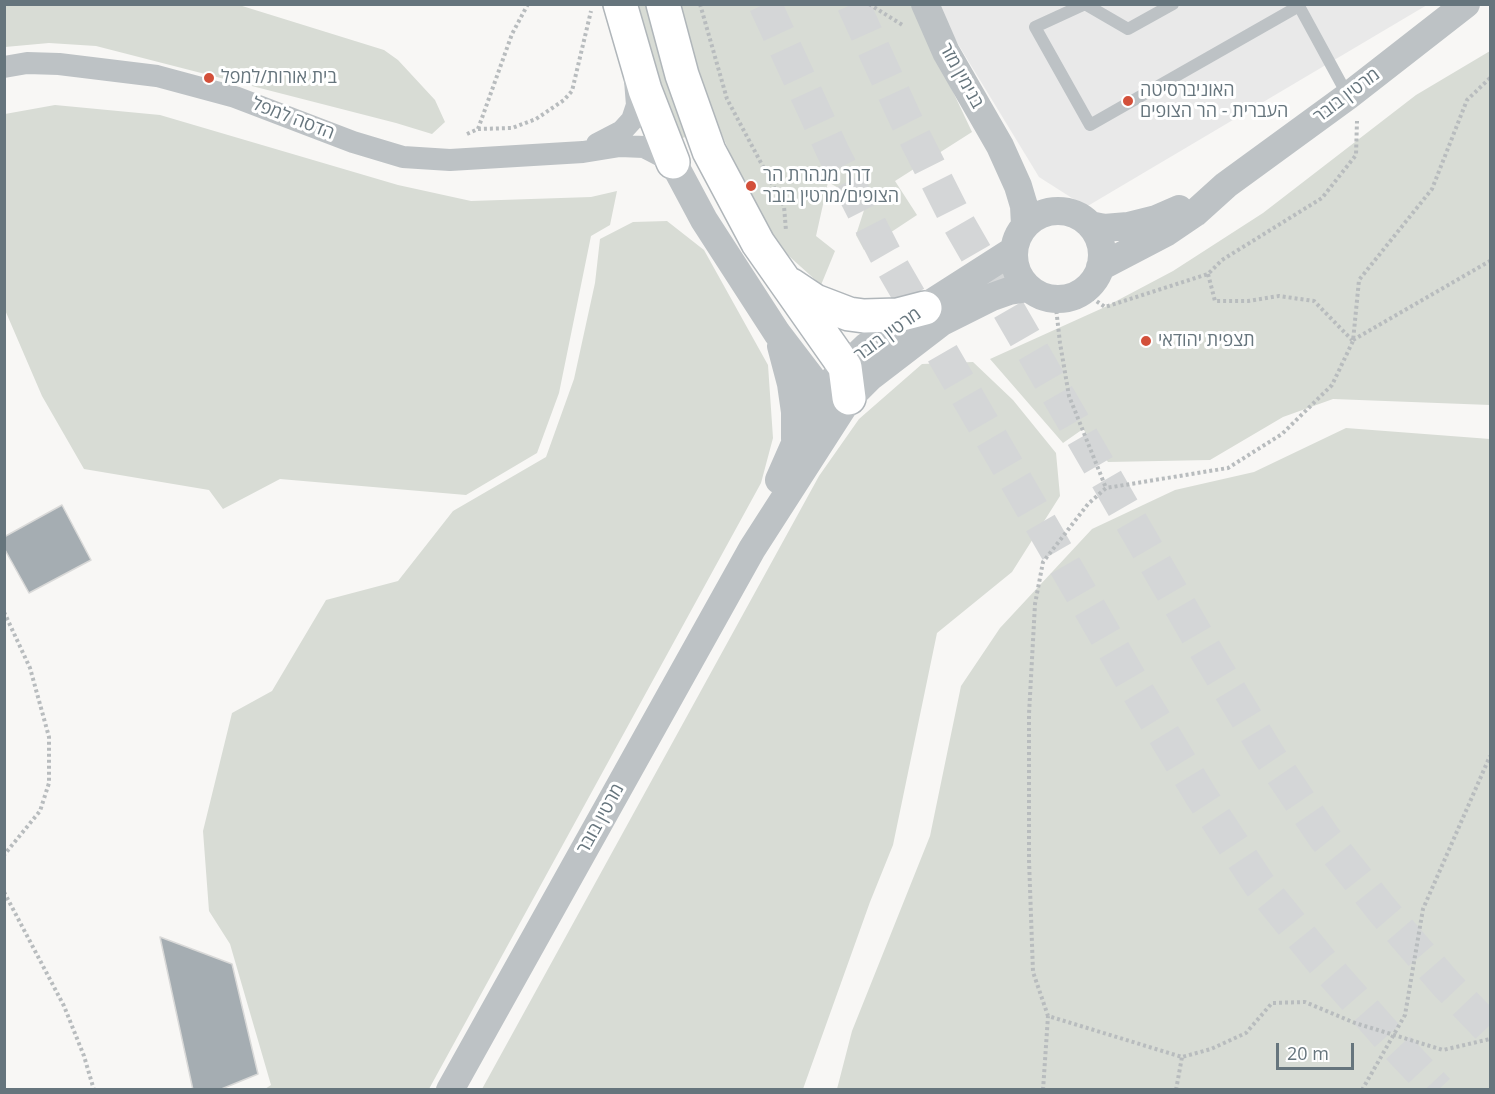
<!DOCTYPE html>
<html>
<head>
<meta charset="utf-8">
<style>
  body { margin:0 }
  #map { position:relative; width:1495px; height:1094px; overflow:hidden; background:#f8f7f5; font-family:"Open Sans",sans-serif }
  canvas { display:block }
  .frame { position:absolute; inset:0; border:6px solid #66757d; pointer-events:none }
  .scale { position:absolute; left:1276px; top:1043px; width:78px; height:27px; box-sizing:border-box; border:3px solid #66757d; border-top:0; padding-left:8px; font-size:18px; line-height:21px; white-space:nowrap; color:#66757d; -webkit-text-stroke:4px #fff; paint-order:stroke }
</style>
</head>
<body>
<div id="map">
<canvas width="1495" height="1094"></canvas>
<div class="frame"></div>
<div class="scale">20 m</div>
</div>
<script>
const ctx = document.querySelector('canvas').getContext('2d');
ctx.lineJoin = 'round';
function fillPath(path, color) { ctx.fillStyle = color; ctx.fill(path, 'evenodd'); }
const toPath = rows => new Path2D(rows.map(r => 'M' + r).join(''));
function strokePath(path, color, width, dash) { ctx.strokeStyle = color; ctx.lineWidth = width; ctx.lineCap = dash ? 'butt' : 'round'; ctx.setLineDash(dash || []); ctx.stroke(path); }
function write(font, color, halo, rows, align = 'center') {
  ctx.font = font + ' "Open Sans",Heebo,sans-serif'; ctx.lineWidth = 6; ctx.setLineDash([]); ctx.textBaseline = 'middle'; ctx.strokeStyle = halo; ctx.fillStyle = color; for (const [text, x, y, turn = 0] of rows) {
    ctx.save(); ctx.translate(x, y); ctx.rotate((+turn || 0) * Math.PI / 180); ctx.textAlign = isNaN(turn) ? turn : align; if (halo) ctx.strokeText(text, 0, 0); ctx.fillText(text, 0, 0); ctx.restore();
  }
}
fillPath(toPath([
  [937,5,1427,5,1086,207,1039,177,947,26]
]), '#e9e9e9');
fillPath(toPath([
  [5,4,239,5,384,50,398,60,435,100,445,122,432,134,396,123,96,46,49,43,5,47],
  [632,5,651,5,693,136,675,139],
  [679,5,912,5,972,132,895,181,917,215,864,250,856,235,866,204,828,182,816,236,835,251,821,285,780,248,748,194,711,110],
  [1490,51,1490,405,1333,399,1283,417,1210,460,1108,462,1083,429,1063,443,990,359,1105,307,1173,271,1263,213,1416,95],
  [55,105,160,115,398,185,471,201,591,197,617,191,610,225,591,236,559,393,537,453,466,495,280,479,223,509,209,490,84,469,42,396,5,310,5,114],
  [667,221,704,250,768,365,773,438,761,483,429,1089,265,1089,271,1085,230,944,209,911,203,831,232,713,272,691,326,600,398,581,453,511,546,457,574,379,595,283,600,239,633,222],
  [973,362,1013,400,1056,453,1060,496,1012,572,937,633,893,845,870,902,803,1089,482,1089,819,476,859,419,922,364],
  [1346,428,1490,439,1490,1089,837,1089,852,1031,930,836,961,686,1000,628,1092,529,1175,490,1254,472]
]), '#d8dcd5');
const building = toPath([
  [62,505,91,560,29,593,4,548,4,537,62,505],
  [160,937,232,964,258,1074,219,1090,193,1090,160,937]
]);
fillPath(building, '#a5adb2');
strokePath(building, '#d9d9d8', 1.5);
strokePath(toPath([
  [765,4,833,152,885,254,1138,692,1201,796,1259,884,1322,962,1388,1037,1438,1090],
  [853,4,905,118,955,217,1206,651,1268,754,1324,837,1383,911,1446,984,1490,1030]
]), '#d4d6d7', 33, [33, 16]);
const secondary = toPath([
  [620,4,645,90,673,162],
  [663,4,682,75,709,151,758,243,845,367,849,398],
  [791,285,815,301,849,314,864,316,898,315,925,308]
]);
strokePath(secondary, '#b0b6ba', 36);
strokePath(toPath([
  [700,4,727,99,784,206,786,231],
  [869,4,904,26],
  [1490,78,1467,100,1432,189,1359,280,1353,341,1332,385,1282,434,1228,468,1106,488,1088,504,1043,562,1035,604,1029,714,1029,860,1033,972,1048,1016,1182,1057,1211,1049,1246,1033,1272,1003,1305,1002,1355,1023,1443,1050,1490,1039],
  [478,129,512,34,528,4],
  [467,134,478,129,512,128,536,119,564,100,572,91,591,11],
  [1208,274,1215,301,1248,301,1279,296,1314,301,1352,340],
  [1082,291,1105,307,1208,274,1222,260,1322,198,1356,155,1357,121],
  [1055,299,1060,343,1069,396,1106,488],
  [1353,340,1490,261],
  [4,612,30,668,49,737,49,783,40,811,4,855],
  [4,892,64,1006,84,1056,94,1090],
  [1043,1090,1048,1016],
  [1176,1090,1182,1057],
  [1362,1090,1405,1015,1423,909,1490,756]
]), '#b8bcbe', 4, [3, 3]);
strokePath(toPath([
  [1085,4,1035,27,1090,125,1299,6,1298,4],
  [1085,4,1128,29,1173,4],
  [1299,6,1348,96]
]), '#bdc2c5', 12);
strokePath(toPath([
  [4,67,27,63,59,64,157,76,235,97,353,142,403,157,450,160,583,152,620,146,644,147,673,162],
  [597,144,622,131,632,120,637,105,635,80]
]), '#bdc2c5', 22);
strokePath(toPath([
  [925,4,946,52,1000,146,1018,186,1024,206,1025,225],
  [673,162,704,220,777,333,822,392,839,396],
  '1014 255a44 44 0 1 1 88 0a44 44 0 1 1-88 0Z',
  [1090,225,1104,228,1128,226,1156,219,1179,209],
  [1100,267,1167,232,1195,213,1226,185,1348,96,1466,4],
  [781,346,791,384,795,412,795,439],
  [779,480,805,421,822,392,845,367,867,346,892,328,1014,250],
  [450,1090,752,549,849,398,869,378,942,322,992,297,1009,291,1029,288]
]), '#bdc2c5', 28);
strokePath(secondary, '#fff', 33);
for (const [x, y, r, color] of [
  [209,78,6,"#d3503a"],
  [1128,101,6,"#d3503a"],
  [751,186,6,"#d3503a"],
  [1146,341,6,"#d3503a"]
]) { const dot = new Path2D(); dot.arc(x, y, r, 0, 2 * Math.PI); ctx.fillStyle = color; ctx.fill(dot); strokePath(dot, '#fff', 2); }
write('18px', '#66757d', '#fff', [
  ["בנימין מזר",961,76,61],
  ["מרטין בובר",1347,96,-37],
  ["הדסה למפל",293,119,21],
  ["מרטין בובר",888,335,-36],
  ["מרטין בובר",601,819,-61]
]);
write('18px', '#66757d', '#fff', [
  ["בית אורות/למפל",221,78],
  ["האוניברסיטה",1140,91],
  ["העברית - הר הצופים",1140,112],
  ["דרך מנהרת הר",763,176],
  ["הצופים/מרטין בובר",763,197],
  ["תצפית יהודאי",1158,341]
], 'left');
</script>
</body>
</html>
